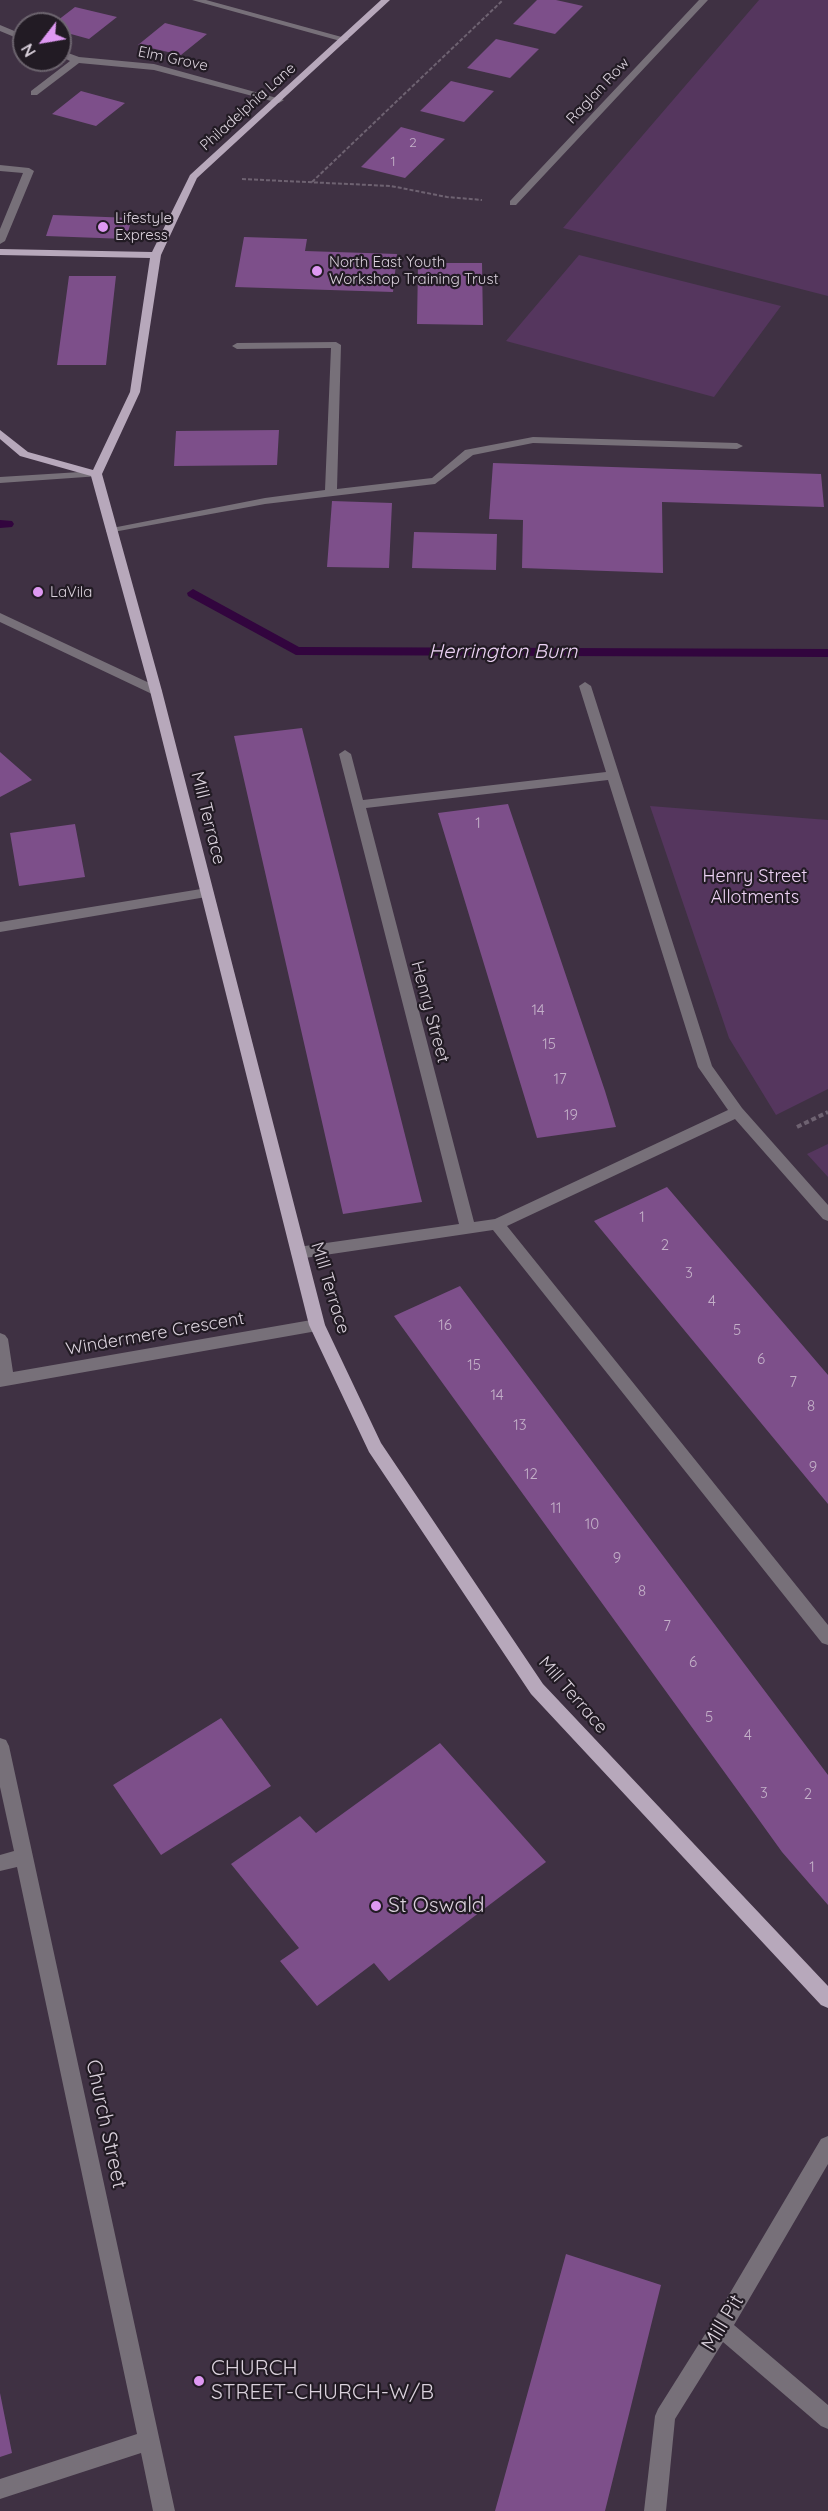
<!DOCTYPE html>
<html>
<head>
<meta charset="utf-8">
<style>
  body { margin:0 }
  #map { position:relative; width:828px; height:2511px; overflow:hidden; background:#3f3143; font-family:Quicksand,sans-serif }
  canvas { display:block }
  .north { position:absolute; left:12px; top:12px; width:60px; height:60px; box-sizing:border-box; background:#221b24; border:2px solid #6c646e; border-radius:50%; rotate:239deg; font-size:16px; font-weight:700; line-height:24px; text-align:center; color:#dad1dc }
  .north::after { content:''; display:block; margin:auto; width:21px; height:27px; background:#de98f2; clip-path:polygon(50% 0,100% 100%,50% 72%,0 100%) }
</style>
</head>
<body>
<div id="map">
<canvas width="828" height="2511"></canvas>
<div class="north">N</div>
</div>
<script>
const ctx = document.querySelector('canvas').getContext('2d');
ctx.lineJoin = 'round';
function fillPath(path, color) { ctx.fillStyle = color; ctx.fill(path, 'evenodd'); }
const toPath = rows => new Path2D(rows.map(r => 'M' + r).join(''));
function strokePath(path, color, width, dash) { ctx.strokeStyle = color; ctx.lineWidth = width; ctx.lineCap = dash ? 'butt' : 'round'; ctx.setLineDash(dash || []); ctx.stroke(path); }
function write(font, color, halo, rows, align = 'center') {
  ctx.font = font + ' Quicksand,sans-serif'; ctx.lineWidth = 4.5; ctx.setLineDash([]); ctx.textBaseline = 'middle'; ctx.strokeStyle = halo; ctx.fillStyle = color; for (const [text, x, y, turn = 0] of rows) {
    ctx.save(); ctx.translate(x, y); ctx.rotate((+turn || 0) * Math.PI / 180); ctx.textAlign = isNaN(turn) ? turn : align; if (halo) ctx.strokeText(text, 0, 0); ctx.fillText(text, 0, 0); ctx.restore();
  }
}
fillPath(toPath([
  [759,0,828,0,828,296,563,228],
  [579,255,781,306,714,397,506,341],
  [650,806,828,820,828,1089,776,1115,729,1038],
  [828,1144,828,1177,807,1154]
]), '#55365e');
fillPath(toPath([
  [0,520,12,521,14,524,12,527,0,528,0,520],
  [193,589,299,647,828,649,828,657,296,655,188,596,187,593,193,589]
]), '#32053e');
fillPath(toPath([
  [537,0,556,0,583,6,555,34,513,24],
  [75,7,117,17,89,39,60,31,60,24,53,24],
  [165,23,207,34,181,55,138,45],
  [496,39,539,49,510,78,467,68],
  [451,81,494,91,464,122,420,111],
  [81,91,125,103,96,126,52,114],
  [401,127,445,139,405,178,361,167],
  [53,215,132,218,126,239,46,236],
  [244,237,307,239,305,251,397,254,393,292,235,287],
  [418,263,482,263,483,325,417,324],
  [69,276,116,276,106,365,57,365],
  [279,430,277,465,174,466,176,431],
  [493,463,821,474,824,507,662,502,663,573,522,568,523,520,489,519],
  [332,501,392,503,389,568,327,567],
  [414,532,497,534,496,570,412,568],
  [302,728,369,993,422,1202,343,1214,234,736],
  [0,752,32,780,0,797],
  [508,804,605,1091,616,1127,537,1138,438,813],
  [75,824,85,877,19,886,10,833],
  [667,1187,828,1375,828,1504,594,1221],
  [460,1286,828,1775,828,1905,782,1852,754,1813,394,1316],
  [221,1718,271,1786,161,1855,113,1785],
  [440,1743,546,1862,389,1981,374,1963,317,2006,280,1961,299,1948,231,1864,300,1816,316,1833],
  [566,2254,661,2285,605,2511,495,2511],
  [0,2393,12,2453,0,2457]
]), '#7d4f8a');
strokePath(toPath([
  [242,179,391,186,447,197,482,200],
  [312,182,503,0]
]), '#6e6271', 2, [4, 2]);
strokePath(toPath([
  [797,1127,828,1112]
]), '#6e6271', 4, [5, 3]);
fillPath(toPath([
  [192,0,206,0,349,39,344,42,192,0],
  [699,0,708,0,516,205,510,205,510,201,699,0],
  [0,25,24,35,24,41,0,31,0,25],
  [60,50,79,57,154,64,284,100,279,103,154,70,79,63,37,95,31,95,31,91,70,61,60,56,60,50],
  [0,165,29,168,34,171,5,241,0,244,0,229,23,173,0,171,0,165],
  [336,342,341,345,337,489,432,478,465,450,533,437,737,443,743,446,737,449,533,443,473,455,435,484,265,504,108,533,106,531,112,528,265,498,325,490,331,348,237,349,232,346,237,343,336,342],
  [96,471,100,472,100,476,0,483,0,477,96,471],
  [0,613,160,688,162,691,160,694,152,694,0,622,0,613],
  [585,682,591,686,712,1066,742,1108,828,1205,828,1221,823,1219,735,1119,507,1226,828,1625,828,1645,822,1643,493,1230,298,1259,293,1257,291,1253,293,1249,298,1247,459,1224,339,754,345,750,351,754,363,800,606,772,579,686,585,682],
  [608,780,698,1067,728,1110,495,1219,474,1222,366,808,608,780],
  [207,888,214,893,212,896,0,932,0,922,207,888],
  [317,1319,322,1321,325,1325,322,1329,317,1331,0,1387,0,1333,5,1335,8,1339,13,1372,317,1319],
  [0,1738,6,1740,9,1746,175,2511,153,2511,141,2453,0,2499,0,2479,137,2434,17,1867,0,1871,0,1855,14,1851,0,1787,0,1738],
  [828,2136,828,2164,734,2325,828,2405,828,2429,821,2426,723,2342,675,2419,666,2511,644,2511,655,2416,658,2409,714,2320,821,2139,828,2136]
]), '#777079');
fillPath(toPath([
  [381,0,390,0,197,178,161,255,140,392,102,474,162,691,325,1325,381,1443,543,1684,828,1986,828,2008,821,2005,531,1694,369,1452,309,1325,150,691,91,476,20,456,0,439,0,430,28,452,93,470,130,392,150,258,0,255,0,249,152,252,190,175,381,0]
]), '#b7a8bb');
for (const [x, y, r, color] of [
  [103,227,6,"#de98f2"],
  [317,271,6,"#de98f2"],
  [38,592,6,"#de98f2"],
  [376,1906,6,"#de98f2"],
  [199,2381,6,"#de98f2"]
]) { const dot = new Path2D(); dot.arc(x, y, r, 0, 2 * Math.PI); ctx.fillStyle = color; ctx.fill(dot); strokePath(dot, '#221b24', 2); }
write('14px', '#c3b0c8', null, [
  ["2",413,143],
  ["1",393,162]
]);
write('15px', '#dad1dc', '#221b24', [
  ["Elm Grove",173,59,12],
  ["Raglan Row",598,91,-47],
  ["Philadelphia Lane",248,107,-42]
]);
write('15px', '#dad1dc', '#221b24', [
  ["Lifestyle",115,218],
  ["Express",115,235],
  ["North East Youth",329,262],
  ["Workshop Training Trust",329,279],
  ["LaVila",50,592]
], 'left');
write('15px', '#c3b0c8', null, [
  ["1",478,823],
  ["14",538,1010],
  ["15",549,1044],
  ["17",560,1079],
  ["19",571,1115],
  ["1",642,1217],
  ["2",665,1245],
  ["3",689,1273],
  ["4",712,1301],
  ["16",445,1325],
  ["5",737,1330],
  ["6",761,1359],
  ["15",474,1365],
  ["7",793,1382],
  ["14",497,1395],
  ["8",811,1406],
  ["13",520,1425],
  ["9",813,1467],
  ["12",531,1474],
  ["11",556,1508],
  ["10",592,1524],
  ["9",617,1558],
  ["8",642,1591],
  ["7",667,1626],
  ["6",693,1662],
  ["5",709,1717],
  ["4",748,1735],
  ["3",764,1793],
  ["2",808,1794],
  ["1",812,1867]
]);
write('18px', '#dad1dc', '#221b24', [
  ["Mill Terrace",208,818,76],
  ["Henry Street",430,1012,75],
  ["Mill Terrace",330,1288,73],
  ["Windermere Crescent",155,1334,-10],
  ["Mill Terrace",573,1695,49]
]);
write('18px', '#eed3f5', '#221b24', [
  ["Henry Street",755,877],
  ["Allotments",755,898]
]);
write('italic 20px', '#ecd2f4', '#221b24', [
  ["Herrington Burn",503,652]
]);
write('21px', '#dad1dc', '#221b24', [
  ["St Oswald",388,1906],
  ["CHURCH",211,2369],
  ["STREET-CHURCH-W/B",211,2393]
], 'left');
write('21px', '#dad1dc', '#221b24', [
  ["Church Street",106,2124,78],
  ["Mill Pit",723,2323,-59]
]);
</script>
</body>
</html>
